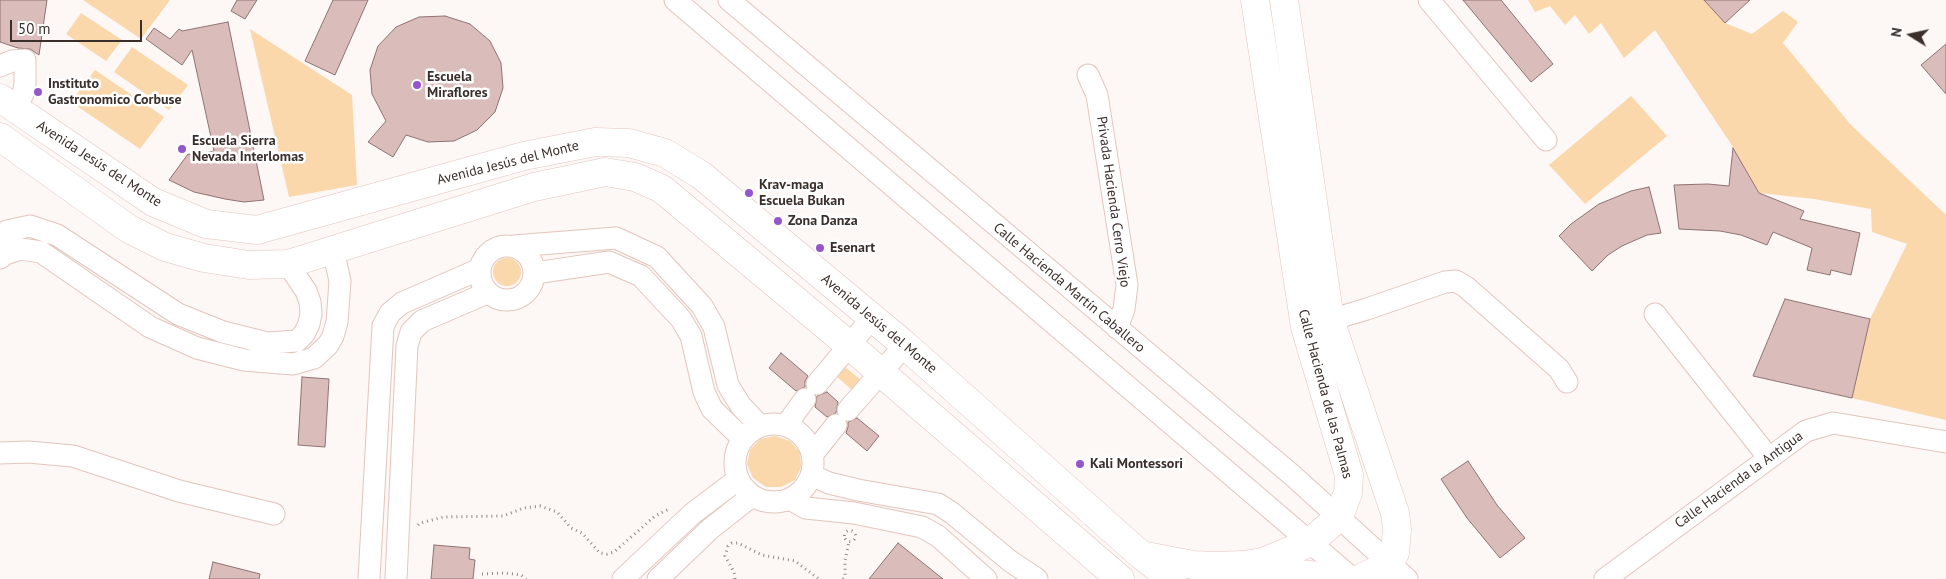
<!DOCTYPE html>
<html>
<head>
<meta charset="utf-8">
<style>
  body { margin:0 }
  #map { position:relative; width:1946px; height:579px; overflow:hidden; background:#fdf7f5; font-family:"PT Sans",sans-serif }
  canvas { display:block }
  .north { position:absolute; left:1886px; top:10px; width:50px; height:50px; -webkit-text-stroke:4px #fff; paint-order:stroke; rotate:280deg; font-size:14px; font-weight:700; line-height:20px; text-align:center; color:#3a2f2b }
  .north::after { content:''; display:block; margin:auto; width:18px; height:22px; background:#3a2f2b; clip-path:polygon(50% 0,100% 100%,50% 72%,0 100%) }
  .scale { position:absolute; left:10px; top:20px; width:132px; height:22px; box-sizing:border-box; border:2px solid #3a2f2b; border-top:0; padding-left:6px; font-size:15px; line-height:18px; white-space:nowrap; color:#3a2f2b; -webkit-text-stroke:4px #fff; paint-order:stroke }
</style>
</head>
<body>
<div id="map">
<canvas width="1946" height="579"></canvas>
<div class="north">N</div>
<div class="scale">50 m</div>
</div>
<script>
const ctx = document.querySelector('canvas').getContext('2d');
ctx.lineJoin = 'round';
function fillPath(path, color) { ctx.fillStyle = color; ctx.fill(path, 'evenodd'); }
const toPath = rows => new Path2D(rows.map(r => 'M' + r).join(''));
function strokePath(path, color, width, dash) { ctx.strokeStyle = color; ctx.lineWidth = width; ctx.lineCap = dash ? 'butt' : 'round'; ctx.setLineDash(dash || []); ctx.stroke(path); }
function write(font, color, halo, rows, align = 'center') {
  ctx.font = font + ' "PT Sans",sans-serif'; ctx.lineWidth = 5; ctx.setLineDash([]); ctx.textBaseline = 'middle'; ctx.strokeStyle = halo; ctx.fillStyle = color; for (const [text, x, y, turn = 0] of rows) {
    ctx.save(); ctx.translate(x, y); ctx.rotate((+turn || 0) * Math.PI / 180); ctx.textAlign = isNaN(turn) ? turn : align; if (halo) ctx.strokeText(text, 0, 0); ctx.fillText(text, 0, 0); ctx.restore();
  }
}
fillPath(toPath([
  [83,0,170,0,141,39],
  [1528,0,1704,0,1725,23,1752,34,1783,11,1798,22,1783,43,1851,125,1946,215,1946,420,1852,398,1870,319,1907,244,1872,232,1871,209,1814,199,1759,193,1733,147,1655,30,1624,58,1601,23,1589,34,1575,15,1565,25,1550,6,1535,12],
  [81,13,122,40,106,61,66,34],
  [250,29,352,95,357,185,289,197],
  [132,47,188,85,169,110,114,72],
  [95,70,164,117,140,149,71,102],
  [1631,96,1667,136,1585,204,1549,165],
  '493 272a14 14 0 1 1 28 0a14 14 0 1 1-28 0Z',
  [844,366,861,380,852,390,836,376],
  [775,436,790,441,800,452,801,467,795,480,781,487,766,487,753,478,747,464,750,450,760,439]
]), '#fad8ac');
const building = toPath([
  [0,0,47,0,39,55,30,49,18,48,0,42,0,0],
  [237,0,257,0,245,19,231,11,237,0],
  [333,0,368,0,335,75,305,61,333,0],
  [1463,0,1501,0,1553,64,1531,82,1463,0],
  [1704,0,1750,0,1725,23,1704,0],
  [445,16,470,24,490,41,501,63,503,88,495,112,477,130,454,141,428,142,406,135,393,157,368,142,386,121,372,94,370,70,378,46,396,27,419,17,445,16],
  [228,22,264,200,244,202,225,199,194,192,169,180,188,154,195,155,214,151,192,50,182,65,146,39,154,28,170,39,179,29,182,31,228,22],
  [1946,44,1946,94,1921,65,1946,44],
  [1733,148,1759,193,1804,211,1800,219,1860,233,1851,275,1831,270,1830,275,1807,270,1812,248,1773,232,1767,245,1741,235,1720,231,1679,229,1674,185,1708,184,1729,186,1733,148],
  [1649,187,1661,233,1647,235,1622,246,1608,255,1592,271,1559,236,1571,224,1599,204,1631,191,1649,187],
  [1785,299,1870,319,1852,398,1753,376,1785,299],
  [781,353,808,376,805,381,805,387,796,391,769,368,781,353],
  [302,377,329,379,325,447,298,445,302,377],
  [827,392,838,402,836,413,827,417,815,407,817,396,827,392],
  [857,418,879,436,867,451,846,433,848,427,848,422,857,418],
  [1468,461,1497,505,1525,538,1500,558,1467,518,1441,479,1468,461],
  [898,543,943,579,869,579,898,543],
  [434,545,470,548,469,559,475,560,473,579,431,579,434,545],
  [213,562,260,574,259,579,209,579,213,562]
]);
fillPath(building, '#dabcbb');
strokePath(building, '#8e7372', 1);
const minor = toPath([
  [675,0,1353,579],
  [729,0,1292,475,1407,579],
  [1429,0,1546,140],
  [0,66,12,61,25,60,25,84,23,94,14,107],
  [1088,75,1097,95,1127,285,1124,309,1117,328],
  [0,237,7,231,30,226,57,235,178,314,223,332,267,343,297,341,304,334,309,324,311,314,310,302,306,291,288,264],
  '480 273a27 27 0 1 1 54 0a27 27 0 1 1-54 0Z',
  [514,246,616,238,657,257,702,306,714,327,728,385,741,406,760,426],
  [0,258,5,254,21,249,41,252,150,327,197,348,244,360,293,364,314,358,328,345,333,336,337,322,340,281,333,250],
  [535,273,609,262,641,276,681,319,691,336,704,392,712,409,742,438],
  [1655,314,1769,458],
  [1317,324,1367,309,1445,282,1456,281,1466,287,1559,369,1567,382],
  [817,384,872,318],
  [848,410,905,345],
  '735 463a39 39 0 1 1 78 0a39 39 0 1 1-78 0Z',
  [786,425,805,399],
  [0,453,28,452,73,456,179,491,274,514],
  [812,455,836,425],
  [811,475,829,483,858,490,938,504,952,513,1010,561,1037,579],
  [790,499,806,508,854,513,922,527,938,536,986,579],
  [369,579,383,326,390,313,402,303,480,269],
  [396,579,407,346,411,332,422,321,487,293],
  [623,579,692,514,737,480],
  [658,579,710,529,752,496],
  [1605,579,1806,431,1833,423,1946,442]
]);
const major = toPath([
  [1284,0,1330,320,1395,513,1397,530,1395,553,1389,563,1382,568,1359,579],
  [0,98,153,202,206,224,257,230,524,156,595,142,629,143,665,153,701,175,905,345,1141,555,1172,579],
  [0,137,129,229,165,247,204,258,249,265,288,264,534,187,605,172,635,177,662,189,849,345,1120,579],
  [1146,556,1193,565,1214,566,1243,565,1263,562,1309,543,1339,517,1348,493,1349,475,1305,327,1255,0],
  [1244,577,1300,574,1345,579]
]);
strokePath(minor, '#e2c5bd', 23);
strokePath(major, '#e2c5bd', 29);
strokePath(toPath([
  [418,525,420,523,443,517,503,516,524,508,540,506,557,512,571,528,582,533,600,553,607,554,614,552,655,516,669,509],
  '844.5 536a5.5 5.5 0 1 1 11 0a5.5 5.5 0 1 1-11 0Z',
  [482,574,505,573,521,575,526,579],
  [735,579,734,572,725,556,728,546,732,543,738,543,762,555,795,561,819,579],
  [843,579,845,577,845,561,849,541]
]), '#928986', 3, [1, 4]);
strokePath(minor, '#fff', 21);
strokePath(major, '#fff', 28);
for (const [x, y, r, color] of [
  [417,85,5,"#9555cb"],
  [38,92,5,"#9555cb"],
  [182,149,5,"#9555cb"],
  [749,193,5,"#9555cb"],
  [778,221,5,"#9555cb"],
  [820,248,5,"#9555cb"],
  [1080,464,5,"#9555cb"]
]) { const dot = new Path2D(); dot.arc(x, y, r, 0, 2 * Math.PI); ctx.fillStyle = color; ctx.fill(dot); strokePath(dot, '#fff', 2); }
write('bold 14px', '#3a2f2b', '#fff', [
  ["Escuela",427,77],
  ["Miraflores",427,93],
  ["Instituto",48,84],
  ["Gastronomico Corbuse",48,100],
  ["Escuela Sierra",192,141],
  ["Nevada Interlomas",192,157],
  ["Krav-maga",759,185],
  ["Escuela Bukan",759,201],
  ["Zona Danza",788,221],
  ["Esenart",830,248],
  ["Kali Montessori",1090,464]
], 'left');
write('14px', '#3a2f2b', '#fff', [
  ["Avenida Jesús del Monte",508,163,-14],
  ["Avenida Jesús del Monte",99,164,33],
  ["Privada Hacienda Cerro Viejo",1113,202,82],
  ["Calle Hacienda Martín Caballero",1069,288,40],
  ["Avenida Jesús del Monte",879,324,40],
  ["Calle Hacienda de las Palmas",1325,394,75],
  ["Calle Hacienda la Antigua",1739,480,-36]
]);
</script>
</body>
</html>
